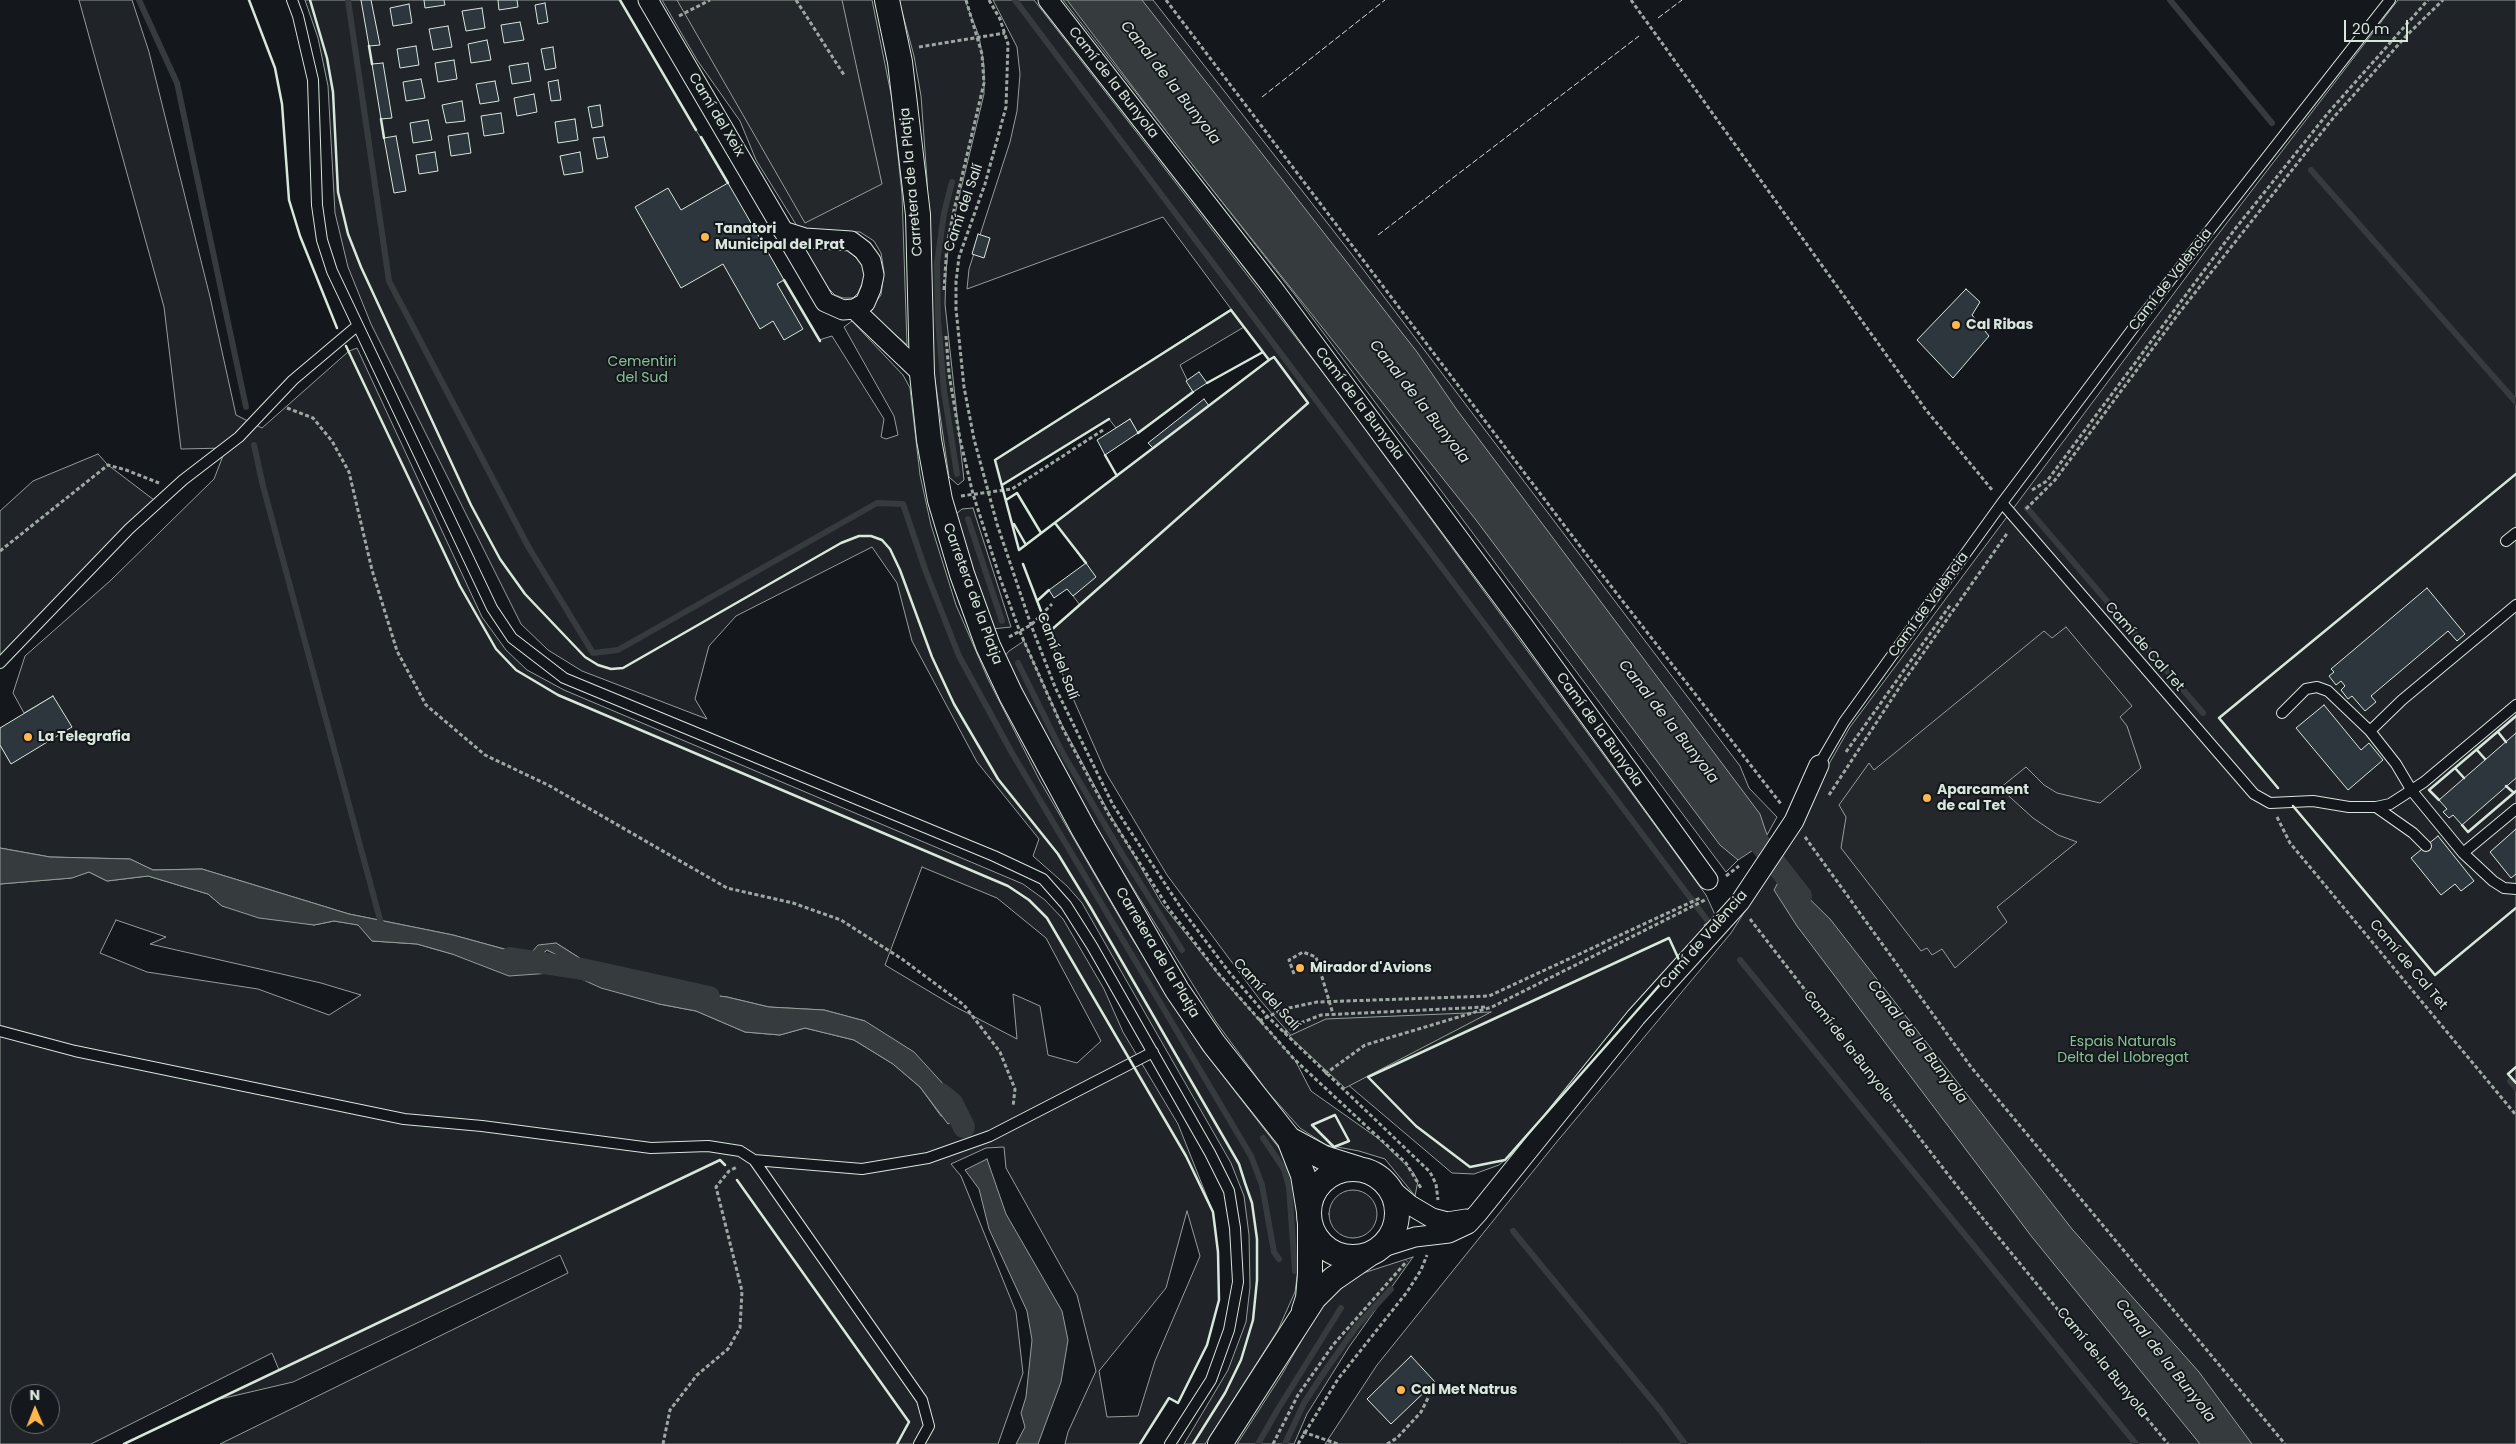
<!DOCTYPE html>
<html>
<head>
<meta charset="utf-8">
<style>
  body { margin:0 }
  #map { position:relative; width:2516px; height:1444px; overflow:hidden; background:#14181c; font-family:Poppins,sans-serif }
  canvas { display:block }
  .north { position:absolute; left:10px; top:1384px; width:50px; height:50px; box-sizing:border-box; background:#14181c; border:1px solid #626a69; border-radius:50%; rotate:359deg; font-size:14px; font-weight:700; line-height:20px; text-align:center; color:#d8e6dc }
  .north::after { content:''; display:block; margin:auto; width:18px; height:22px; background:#ffb74d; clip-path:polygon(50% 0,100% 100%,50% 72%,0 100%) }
  .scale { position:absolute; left:2344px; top:20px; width:64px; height:22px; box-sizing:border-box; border:2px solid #d8e6dc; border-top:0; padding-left:6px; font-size:15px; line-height:18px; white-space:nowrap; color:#d8e6dc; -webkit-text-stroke:4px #14181c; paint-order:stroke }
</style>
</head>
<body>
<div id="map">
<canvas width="2516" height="1444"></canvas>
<div class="north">N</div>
<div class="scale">20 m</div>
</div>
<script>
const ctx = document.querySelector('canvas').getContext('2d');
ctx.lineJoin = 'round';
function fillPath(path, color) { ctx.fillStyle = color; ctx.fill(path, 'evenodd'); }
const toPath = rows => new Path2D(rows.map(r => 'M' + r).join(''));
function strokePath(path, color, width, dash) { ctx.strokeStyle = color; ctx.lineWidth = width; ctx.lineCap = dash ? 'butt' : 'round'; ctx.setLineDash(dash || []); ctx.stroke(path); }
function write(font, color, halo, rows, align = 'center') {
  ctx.font = font + ' Poppins,sans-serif'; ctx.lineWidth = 4; ctx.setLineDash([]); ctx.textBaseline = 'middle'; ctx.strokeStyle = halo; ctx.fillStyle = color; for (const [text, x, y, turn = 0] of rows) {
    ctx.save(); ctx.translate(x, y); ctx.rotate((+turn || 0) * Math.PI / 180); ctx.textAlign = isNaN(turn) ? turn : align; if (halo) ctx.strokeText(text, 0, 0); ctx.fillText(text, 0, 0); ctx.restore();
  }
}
const green = toPath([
  [79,0,132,0,149,52,210,297,236,415,262,428,349,351,357,348,482,617,506,650,527,670,564,690,1023,884,1045,900,1063,919,1104,989,1123,1032,1178,1124,1213,1212,1218,1252,1219,1300,1207,1345,1178,1403,1169,1398,1140,1444,1065,1444,1068,1432,1096,1371,1077,1295,1006,1168,1004,1147,986,1148,951,1164,961,1176,1016,1312,1023,1373,998,1444,220,1444,568,1273,560,1255,293,1382,216,1400,279,1370,272,1353,91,1444,0,1444,0,884,71,878,89,872,107,881,148,876,208,894,222,906,314,925,334,921,359,925,372,941,417,944,452,954,550,972,540,967,540,956,547,950,570,961,564,971,659,1004,696,1011,745,1032,780,1035,805,1028,854,1040,893,1064,920,1087,941,1116,960,1117,865,1021,824,1010,769,1007,727,997,644,986,589,964,556,943,531,953,515,952,453,935,349,914,202,869,153,870,130,859,50,857,0,848,0,745,11,763,53,696,24,713,13,693,25,656,110,581,214,479,226,448,181,449,164,307,79,0],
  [922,867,997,898,1046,938,1101,1041,1077,1063,1048,1055,1040,1006,1013,994,1017,1039,952,1005,885,965,922,867],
  [116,920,166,937,150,944,321,983,361,995,329,1015,258,989,147,972,100,953,116,920],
  [1187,1211,1200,1256,1155,1361,1138,1416,1107,1417,1099,1371,1166,1288,1187,1211],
  [20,1394,50,1394,50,1424,20,1424,20,1394],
  [305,0,620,0,819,340,832,336,884,419,881,437,886,439,898,435,894,416,844,327,852,321,903,375,910,388,920,475,931,525,956,605,988,679,1040,781,1131,937,1202,1049,1289,1161,1297,1183,1300,1254,1295,1292,1278,1330,1205,1444,1184,1444,1228,1370,1246,1322,1250,1287,1249,1235,1244,1196,1231,1163,1082,903,1067,886,1033,856,1039,839,977,762,912,641,897,583,872,547,736,616,709,646,695,699,707,719,582,671,548,650,521,624,371,324,348,267,335,213,328,86,318,38,305,0],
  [662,0,872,0,892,99,902,194,907,345,869,311,881,295,884,272,881,253,874,241,860,232,806,229,797,226,756,160,740,121,697,60,662,0],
  [899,0,965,0,979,36,984,66,984,94,949,239,946,272,945,304,964,480,958,485,949,477,932,359,927,179,921,96,914,56,899,0],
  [993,0,1034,0,1338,392,1706,895,1716,917,1704,925,1707,932,1512,1154,1499,1165,1474,1174,1452,1173,1294,1039,1260,1000,1167,875,1106,773,1064,678,1049,632,1080,605,1073,596,1095,576,1055,523,1269,360,1244,327,1180,365,1193,392,1138,433,1130,419,1116,428,1109,419,1002,485,995,460,1231,309,1163,217,967,289,969,269,1010,142,1017,111,1020,74,1017,47,993,0],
  [1063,0,1086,0,1730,842,1738,860,1726,872,1295,295,1063,0],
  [1135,0,1153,0,1350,252,1740,766,1749,788,1777,817,1767,835,1135,0],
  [2398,0,2516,0,2516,1444,1325,1444,1377,1365,1555,1144,1731,933,1809,811,1825,771,1850,727,2213,241,2398,0],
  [802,245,840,248,851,252,865,268,865,277,858,293,853,298,843,298,835,295,826,286,802,245],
  [98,454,108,465,158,503,0,664,0,511,33,481,98,454],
  [973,508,1011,627,992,629,968,560,956,514,962,509,973,508],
  [1024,641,1060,721,1107,809,1162,904,1218,974,1295,1060,1311,1091,1379,1139,1413,1172,1418,1181,1415,1196,1385,1159,1359,1151,1326,1145,1300,1128,1267,1091,1216,1022,1104,841,1004,657,1009,651,1024,641],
  '1329 1214a24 24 0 1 1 48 0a24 24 0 1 1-48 0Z',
  [1413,1257,1349,1347,1307,1414,1294,1444,1237,1444,1281,1376,1322,1305,1337,1288,1354,1276,1413,1257]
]);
fillPath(green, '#202428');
strokePath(green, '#939e99', 1);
const parking = toPath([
  [677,0,842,0,882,184,805,223,677,0],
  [2066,627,2132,706,2120,717,2127,726,2141,768,2100,803,2057,793,2044,785,2026,767,2000,788,2033,818,2058,835,2077,842,1997,907,2007,922,1955,968,1942,949,1932,955,1927,948,1921,951,1841,848,1846,817,1839,805,1869,763,1874,770,2044,631,2052,638,2066,627],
  [1491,1012,1345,1088,1289,1036,1326,1019,1491,1012]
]);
fillPath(parking, '#24282b');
strokePath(parking, '#939e99', 1);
const water = toPath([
  [1067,0,1142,0,1417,352,1457,410,1760,814,1767,835,1761,845,1738,860,1720,845,1476,520,1176,144,1067,0],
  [0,848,50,857,130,859,153,870,202,869,349,914,453,935,515,952,531,953,538,945,556,943,589,964,644,986,727,997,769,1007,824,1010,865,1021,914,1052,966,1109,960,1117,948,1124,920,1087,893,1064,854,1040,805,1028,780,1035,745,1032,696,1011,659,1004,601,988,564,971,569,961,547,950,540,956,540,966,551,973,509,976,452,954,417,944,372,941,358,925,334,921,314,925,259,918,222,906,208,894,148,876,107,881,89,872,72,878,0,884,0,848],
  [1783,873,1830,919,2072,1229,2199,1372,2252,1444,2200,1444,2032,1237,1797,926,1774,890,1783,873],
  [987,1159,1006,1214,1062,1311,1068,1340,1061,1382,1038,1444,1016,1444,1025,1427,1021,1413,1026,1397,1032,1340,1027,1311,989,1229,979,1189,965,1170,987,1159]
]);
fillPath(water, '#363b3e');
strokePath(water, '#939e99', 1);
strokePath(toPath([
  [139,0,177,83,246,407],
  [348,0,389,281,529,548,593,653,618,650,877,503,903,504,926,572,959,656,1012,753,1251,1156,1262,1185,1274,1252,1279,1259],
  [1015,0,1707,920],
  [2170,0,2272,123],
  [2311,170,2516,402],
  [952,182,944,213,937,264,938,319,944,391,957,474],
  [254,445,263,486,382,927],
  [2027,508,2203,713],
  [968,519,1002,621],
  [1018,663,1062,752,1122,854,1182,950],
  [1740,960,2136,1444],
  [2510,1081,2516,1088],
  [1263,1138,1284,1169,1289,1187,1295,1271],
  [1513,1231,1660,1410,1685,1444],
  [1258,1444,1278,1409,1341,1308],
  [1285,1444,1304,1403,1325,1371,1356,1327,1391,1289]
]), '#363b3e', 6);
strokePath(toPath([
  [1742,821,1801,896],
  [510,958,582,969,709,997],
  [941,1094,952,1103,964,1127]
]), '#363b3e', 22);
const building = toPath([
  [361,0,371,0,380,45,369,46,361,0],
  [424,0,444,0,445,5,425,8,424,0],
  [498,0,517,0,518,7,499,10,498,0],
  [545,3,548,22,538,24,535,5,545,3],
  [409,4,412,23,393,26,390,8,409,4],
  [482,8,485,28,466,31,462,11,482,8],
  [520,22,524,40,504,43,501,25,520,22],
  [448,26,452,47,433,50,429,29,448,26],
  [487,40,491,60,471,63,468,44,487,40],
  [416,46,419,65,400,68,397,49,416,46],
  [553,47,556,68,545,70,541,49,553,47],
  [454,60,457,79,438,82,435,63,454,60],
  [383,63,392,118,381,119,372,64,383,63],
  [528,63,531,81,512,84,509,66,528,63],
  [421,79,425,98,406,101,403,82,421,79],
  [558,80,561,100,551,101,548,82,558,80],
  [495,81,499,101,480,104,476,84,495,81],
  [534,94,537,112,517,116,514,98,534,94],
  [462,101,465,121,446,123,442,105,462,101],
  [600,105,603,126,592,128,588,107,600,105],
  [501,113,504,133,484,136,481,116,501,113],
  [575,119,578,140,558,143,555,122,575,119],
  [428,120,432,140,413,143,410,123,428,120],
  [468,133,471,153,451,156,448,136,468,133],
  [396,136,406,191,394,193,384,138,396,136],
  [604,137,608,157,597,159,593,138,604,137],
  [435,152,438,171,419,174,416,155,435,152],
  [580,152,583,172,564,175,560,156,580,152],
  [728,183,784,280,777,284,803,329,784,340,773,321,760,329,723,264,681,288,635,207,668,188,681,210,728,183],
  [978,234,990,238,984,258,972,254,978,234],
  [1966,289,1980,302,1972,315,1989,336,1953,378,1917,340,1966,289],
  [1199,372,1207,383,1193,392,1186,381,1199,372],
  [1204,399,1209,406,1153,448,1148,443,1204,399],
  [1130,419,1138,433,1105,455,1097,440,1130,419],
  [1086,563,1096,577,1073,596,1067,589,1054,598,1049,590,1086,563],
  [2427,588,2465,634,2457,641,2448,631,2371,696,2376,702,2365,711,2352,696,2348,699,2341,690,2345,686,2341,681,2336,685,2329,676,2334,672,2331,669,2427,588],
  [53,696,72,727,11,764,0,745,0,728,53,696],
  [2324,705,2361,750,2369,743,2383,760,2348,790,2296,728,2324,705],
  [2516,733,2516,778,2462,825,2453,815,2449,818,2443,812,2447,809,2439,800,2516,733],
  [2516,829,2516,874,2511,878,2490,852,2516,829],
  [2438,836,2474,881,2461,891,2455,884,2441,895,2411,858,2438,836],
  [1411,1356,1435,1382,1391,1424,1367,1399,1411,1356]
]);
fillPath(building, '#2c363c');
strokePath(building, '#d8e6dc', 1);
const service = toPath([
  [292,0,298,16,313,80,317,205,322,240,332,271,492,608,512,638,564,678,994,856,1043,879,1066,905,1092,946,1210,1153,1229,1191,1235,1228,1238,1282,1229,1330,1211,1380,1170,1444],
  [2002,503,2254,794,2270,803,2313,801,2349,807,2376,807,2390,804,2424,782,2516,705],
  [2506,541,2516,533],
  [0,663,129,529,183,480,239,437,293,380,357,326],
  [2282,713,2306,689,2317,687,2328,691,2370,731,2396,764,2412,791,2463,853,2493,881,2504,888,2516,889],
  [2370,731,2402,700,2516,605],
  [1819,765,1844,722,2002,503,2143,315,2390,0],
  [2376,807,2413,833,2426,846],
  [2463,853,2516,809],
  [0,1031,75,1051,404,1119,482,1126,651,1148,708,1146,740,1151,754,1160,862,1169,928,1158,990,1136,1153,1052],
  [754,1160,922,1400,929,1426,919,1444]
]);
const minor = toPath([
  [648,0,825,302,843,310,854,309,865,303,871,289,874,275,871,261,863,250,851,241,805,238,783,231],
  [1048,0,1272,287,1523,625,1708,880],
  [854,309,922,374],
  [1384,1183,1410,1205,1432,1218,1447,1222,1466,1219],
  [1380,1248,1415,1237,1449,1233,1468,1224,1478,1213,1636,1017,1740,902,1794,821,1819,765]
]);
const tertiary = toPath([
  [887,0,900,62,918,215,922,374,929,440,940,500,962,574,988,646,1011,695,1084,830,1177,990,1214,1044,1289,1139,1303,1175,1309,1212],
  [1289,1139,1324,1158,1359,1169],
  '1309 1213a44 44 0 1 1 88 0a44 44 0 1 1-88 0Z',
  [1304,1310,1308,1298,1310,1274,1310,1225],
  [1220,1444,1314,1298,1333,1279,1368,1255]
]);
strokePath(service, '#d8e6dc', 12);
strokePath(minor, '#d8e6dc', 21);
strokePath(tertiary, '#d8e6dc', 26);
strokePath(toPath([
  [796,0,844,75],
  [989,0,1000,19,1008,44,1006,107,985,184,959,257,956,282,956,309,964,387,974,439,997,524,1031,625,1055,687,1113,805,1183,911,1229,972,1267,1016,1430,1172,1436,1184,1438,1200],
  [1166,0,1586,554,1781,804],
  [1631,0,1926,410,1993,491],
  [679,16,710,0],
  [919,47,1005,33],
  [944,290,947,245,954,210,984,83,982,54,966,0],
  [946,336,949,374,960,439,973,494,1000,578,1020,632,1063,729,1109,815,1169,909,1218,973,1294,1059,1406,1163,1421,1188],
  [287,408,313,418,332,441,349,472,372,570,397,651,426,705,485,755,550,786,727,888,793,903,841,920,902,959,964,1005,1000,1052,1015,1089,1013,1107],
  [2032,490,2047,481,2235,229,2328,113,2428,0],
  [961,496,1012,489,1103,430],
  [2026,509,2055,480,2179,313,2334,117,2407,35,2443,0],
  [0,551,108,465,126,470,159,483],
  [1009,637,1031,625,1052,604],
  [1846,752,1951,604],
  [1829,795,1901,685,2008,532],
  [2277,817,2290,843,2516,1115],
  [1805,837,1971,1067,2285,1444],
  [1726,876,1739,866],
  [1750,919,1967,1199,2168,1444],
  [1294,974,1289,960,1303,952,1316,957,1333,1014],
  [1259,1021,1284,1009,1317,1002,1489,996,1700,898],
  [1284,1033,1298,1024,1321,1015,1486,1007],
  [1325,1074,1365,1045,1492,1007,1705,900],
  [1303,1432,1338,1444],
  [663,1444,670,1410,697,1375,728,1349,740,1328,742,1291,716,1187,729,1171,737,1167],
  [1273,1444,1298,1395,1333,1345,1407,1261],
  [1298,1444,1338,1379,1407,1292,1421,1270,1427,1255],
  [1387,1444,1397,1438,1421,1412,1429,1396]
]), '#9da8a2', 3, [4, 2.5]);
strokePath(service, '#14181c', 10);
strokePath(minor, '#14181c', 19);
strokePath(tertiary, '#14181c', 24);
strokePath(toPath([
  [1658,18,1682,0],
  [1262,97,1385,0],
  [1378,235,1639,36]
]), '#d8e6dc', 1, [6, 2.5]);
strokePath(toPath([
  [249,0,275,68,282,104,289,200,300,236,337,328],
  [310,0,327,58,333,92,338,192,348,234,361,267,471,505,500,559,525,594,585,657,598,665,611,669,623,668,841,543,859,536,871,536,882,540,890,549,900,570,932,657,954,704,998,779,1058,854,1091,908,1239,1164,1245,1183,1252,1203,1257,1239,1257,1280,1253,1320,1241,1360,1225,1393,1193,1444],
  [620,0,696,130],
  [369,46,372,64],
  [381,119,384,138],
  [701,137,728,183],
  [784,280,820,341],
  [1231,310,1269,360,1019,550,995,460,1231,310],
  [346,346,460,586,496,649,516,670,558,695,1008,886,1029,900,1047,918,1186,1156,1213,1212,1218,1252,1219,1300,1207,1345,1178,1403,1169,1398,1140,1444],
  [1207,383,1263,352],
  [1138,433,1193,392],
  [1105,455,1117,476],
  [1002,485,1109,419],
  [1006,500,1017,493,1041,533],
  [1055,523,1086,563],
  [1014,524,1026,545],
  [1023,564,1049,632,1308,403,1274,357,1269,360],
  [1037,601,1049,590],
  [2498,732,2506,742],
  [2477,750,2485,759],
  [2455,768,2464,778],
  [2506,786,2514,793],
  [2278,788,2219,718,2516,474],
  [2439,800,2429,790,2516,716],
  [2293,806,2435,975,2516,908],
  [2462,825,2468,832,2516,791],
  [1669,938,1680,962,1505,1160,1470,1167,1416,1126,1368,1077,1669,938],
  [2516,1067,2508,1074,2516,1083],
  [1335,1115,1349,1141,1334,1147,1312,1125,1335,1115],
  [737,1180,909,1422,897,1444],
  [124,1444,720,1160,725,1165]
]), '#d8e6dc', 2.5);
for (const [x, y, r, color] of [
  [705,237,5,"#ffb74d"],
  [1956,325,5,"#ffb74d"],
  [28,737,5,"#ffb74d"],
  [1927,798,5,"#ffb74d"],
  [1300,968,5,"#ffb74d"],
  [1401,1390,5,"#ffb74d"]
]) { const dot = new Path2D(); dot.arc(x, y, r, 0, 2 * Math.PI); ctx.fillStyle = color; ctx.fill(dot); strokePath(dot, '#14181c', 2); }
write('14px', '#d8e6dc', '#14181c', [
  ["Camí de la Bunyola",1113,83,52],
  ["Camí del Xeix",716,115,59],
  ["Carretera de la Platja",912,182,-95],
  ["Camí del Salí",964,208,-71],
  ["Camí de València",2171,280,-52],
  ["Camí de la Bunyola",1359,404,53],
  ["Carretera de la Platja",972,594,70],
  ["Camí de València",1929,605,-54],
  ["Camí de Cal Tet",2144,647,49],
  ["Camí del Salí",1057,656,69],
  ["Camí de la Bunyola",1599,730,54],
  ["Camí de València",1704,940,-49],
  ["Carretera de la Platja",1157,953,59],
  ["Camí de Cal Tet",2408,965,50],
  ["Camí del Salí",1266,995,48],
  ["Camí de la Bunyola",1848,1047,52],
  ["Camí de la Bunyola",2102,1363,51]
]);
write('bold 14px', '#d8e6dc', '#14181c', [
  ["Tanatori",715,229],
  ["Municipal del Prat",715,245],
  ["Cal Ribas",1966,325],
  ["La Telegrafia",38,737],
  ["Aparcament",1937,790],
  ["de cal Tet",1937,806],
  ["Mirador d'Avions",1310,968],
  ["Cal Met Natrus",1411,1390]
], 'left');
write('14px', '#8ac095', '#14181c', [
  ["Cementiri",642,362],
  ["del Sud",642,378],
  ["Espais Naturals",2123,1042],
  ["Delta del Llobregat",2123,1058]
]);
write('italic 15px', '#d8e6dc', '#14181c', [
  ["Canal de la Bunyola",1170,83,52],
  ["Canal de la Bunyola",1419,402,52],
  ["Canal de la Bunyola",1668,722,52],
  ["Canal de la Bunyola",1917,1042,52],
  ["Canal de la Bunyola",2165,1361,52]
]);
</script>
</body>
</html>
